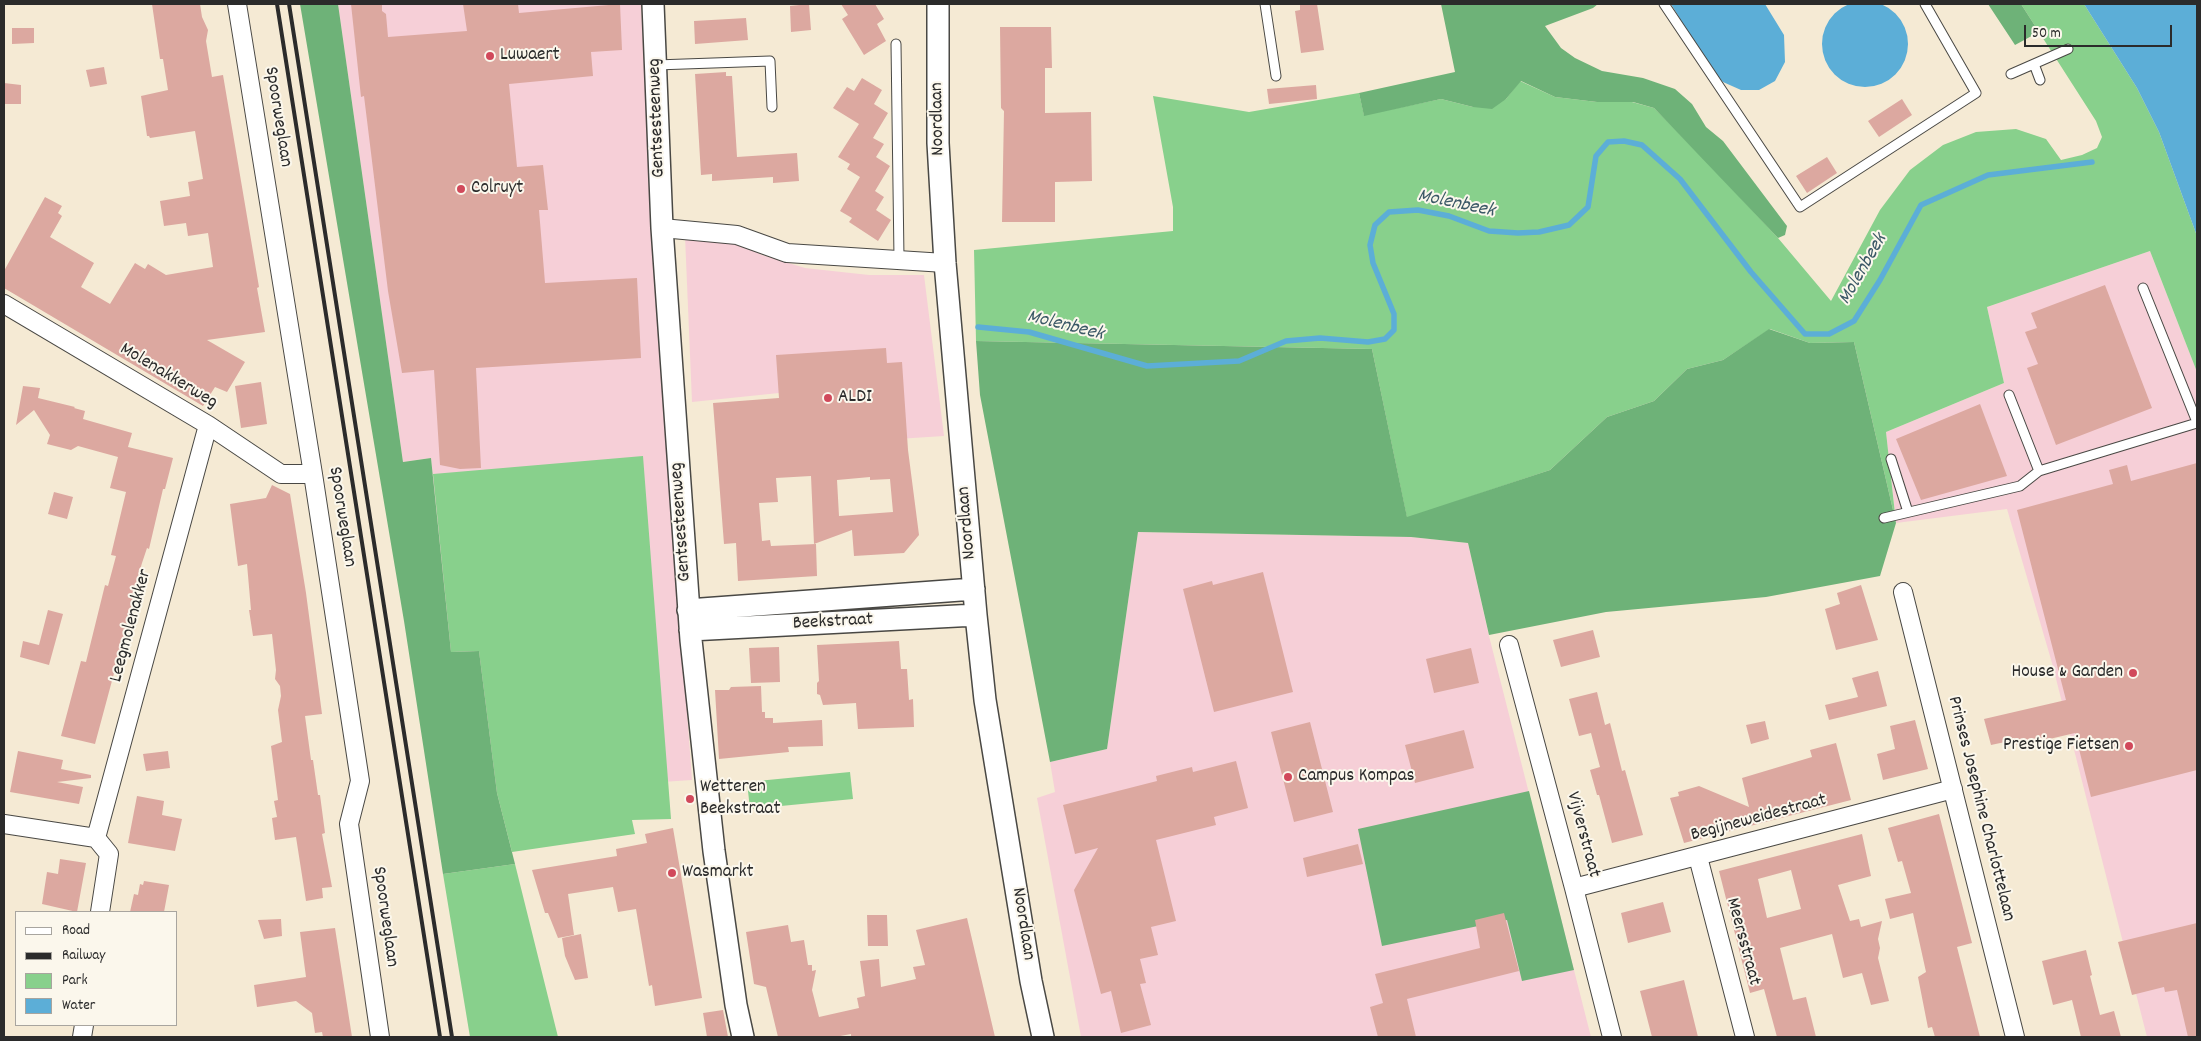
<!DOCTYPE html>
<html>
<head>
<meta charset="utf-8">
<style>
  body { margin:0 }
  #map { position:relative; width:2201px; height:1041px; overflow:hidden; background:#f5ead4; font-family:Dekko,sans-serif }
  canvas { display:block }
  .frame { position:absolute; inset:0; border:5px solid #2b2b2b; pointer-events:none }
  .legend { position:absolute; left:15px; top:911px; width:162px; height:115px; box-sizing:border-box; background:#fbf7ec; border:1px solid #a8a59f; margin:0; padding:6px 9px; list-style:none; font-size:15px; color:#2b2b2b }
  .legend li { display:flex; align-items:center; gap:10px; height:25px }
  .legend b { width:25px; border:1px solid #a8a59f }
  .scale { position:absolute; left:2024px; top:25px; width:148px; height:22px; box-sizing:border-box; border:2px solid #2b2b2b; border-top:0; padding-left:6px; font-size:15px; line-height:18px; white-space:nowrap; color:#2b2b2b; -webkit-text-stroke:4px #fbf7ec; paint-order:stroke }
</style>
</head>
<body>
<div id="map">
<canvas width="2201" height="1041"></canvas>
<div class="frame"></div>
<ul class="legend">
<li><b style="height:6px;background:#fff"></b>Road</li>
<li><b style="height:6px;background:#2b2b2b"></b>Railway</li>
<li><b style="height:14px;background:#88d08c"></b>Park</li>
<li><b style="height:14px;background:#5caed7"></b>Water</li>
</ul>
<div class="scale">50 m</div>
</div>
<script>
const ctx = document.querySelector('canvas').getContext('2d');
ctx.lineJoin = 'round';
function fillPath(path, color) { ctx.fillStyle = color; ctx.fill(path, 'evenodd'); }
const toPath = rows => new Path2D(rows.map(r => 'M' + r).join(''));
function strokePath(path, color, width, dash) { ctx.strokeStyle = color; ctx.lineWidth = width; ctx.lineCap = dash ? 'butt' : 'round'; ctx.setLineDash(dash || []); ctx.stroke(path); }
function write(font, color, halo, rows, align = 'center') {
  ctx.font = font + ' Dekko,sans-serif'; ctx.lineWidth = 4; ctx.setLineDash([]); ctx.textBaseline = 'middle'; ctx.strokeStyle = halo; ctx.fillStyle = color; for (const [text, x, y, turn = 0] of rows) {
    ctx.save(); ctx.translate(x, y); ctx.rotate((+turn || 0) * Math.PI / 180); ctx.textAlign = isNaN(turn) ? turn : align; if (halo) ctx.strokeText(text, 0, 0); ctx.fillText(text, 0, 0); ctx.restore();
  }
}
fillPath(toPath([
  [338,4,641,4,655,276,692,780,497,793,479,651,451,652,431,458,403,462],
  [685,236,730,240,762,255,805,268,869,275,924,275,944,436,819,444,779,393,692,402],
  [2150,251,2197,372,2197,1037,2147,1037,2052,663,2007,509,1896,523,1886,432,2004,383,1987,307],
  [1138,532,1411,537,1468,543,1489,636,1591,1037,1081,1037,1037,798,1055,792,1050,762,1107,749]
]), '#f6cfd7');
fillPath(toPath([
  [2021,4,2084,4,2137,88,2159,132,2197,236,2197,372,2150,251,1987,307,2004,383,1886,432,1896,523,1854,342,1810,343,1770,329,1723,360,1687,369,1654,401,1607,417,1550,470,1407,518,1372,349,976,341,974,250,1173,231,1173,207,1153,96,1249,112,1359,93,1364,115,1441,99,1473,107,1506,99,1520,81,1555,97,1597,102,1632,102,1654,108,1707,162,1778,238,1831,301,1880,210,1910,170,1943,145,1976,132,2016,129,2046,139,2061,160,2082,155,2097,148,2102,137,2096,121],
  [643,456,671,819,632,820,635,834,512,852,497,793,479,651,451,652,433,474],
  [850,772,853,799,750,809,747,782],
  [515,864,558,1037,470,1037,443,874]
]), '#88d08c');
fillPath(toPath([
  [300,4,338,4,403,462,431,458,451,652,479,651,497,793,515,864,443,874,404,621],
  [1441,4,1598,4,1593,8,1545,26,1561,48,1575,58,1602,71,1643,78,1675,89,1692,104,1706,127,1723,141,1787,226,1785,235,1778,238,1654,108,1633,102,1597,102,1555,97,1521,81,1506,99,1492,109,1473,107,1441,99,1364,116,1359,93,1455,72],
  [1988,4,2021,4,2039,32,2015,45],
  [1769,329,1810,343,1854,342,1896,523,1880,576,1766,597,1606,612,1489,635,1468,543,1411,537,1138,532,1107,749,1050,762,980,395,976,341,1372,349,1407,517,1550,470,1607,417,1654,401,1687,369,1723,360],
  [1529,791,1574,970,1522,981,1507,920,1382,946,1358,829]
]), '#6eb278');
fillPath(toPath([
  '1822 44a43 43 0 1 1 86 0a43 43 0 1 1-86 0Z',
  [1671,4,1765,4,1784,35,1785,62,1775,81,1759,90,1741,90,1723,82,1708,65],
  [2084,4,2197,4,2197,236,2159,132,2137,88]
]), '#5caed7');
strokePath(toPath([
  [978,327,1029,332,1147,366,1239,361,1286,341,1320,338,1368,342,1385,339,1394,330,1394,314,1373,263,1370,245,1375,225,1389,212,1418,210,1449,216,1489,231,1518,233,1539,232,1569,225,1588,207,1596,156,1608,142,1624,141,1642,145,1680,179,1751,272,1805,334,1829,334,1854,321,1880,280,1921,205,1988,175,2092,162]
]), '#5caed7', 5.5);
fillPath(toPath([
  [152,4,200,4,202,17,208,30,206,41,212,77,223,75,259,287,257,288,265,332,207,340,245,362,227,392,215,387,203,406,4,288,4,271,45,197,62,206,58,213,62,216,50,237,94,263,81,287,110,304,135,263,145,269,148,264,166,275,213,267,208,233,188,236,186,223,164,226,160,201,190,196,188,182,203,179,195,131,150,138,149,136,147,136,141,96,168,90,163,59,160,59],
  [351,4,382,4,382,11,386,14,388,37,467,31,463,4,518,4,519,13,620,4,622,50,591,52,593,76,509,84,517,167,543,165,548,210,539,210,545,283,637,278,641,358,476,368,481,468,460,469,440,465,434,370,402,373,388,291,364,96,361,97],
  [809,4,811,30,791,32,790,6],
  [841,4,875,4,884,19,877,24,886,41,864,55,842,19,848,15],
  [1300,4,1317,4,1324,50,1301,53,1295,11,1300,10],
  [746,18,748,40,695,44,694,21],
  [1000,27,1051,27,1052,68,1045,68,1045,113,1091,112,1092,181,1055,182,1055,222,1002,222,1004,111,1001,108],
  [12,28,34,28,34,43,12,44],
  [104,67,107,84,90,87,86,70],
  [726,72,726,76,732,76,737,157,797,153,799,181,773,183,773,177,712,181,712,174,701,175,695,74],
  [862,78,882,90,874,104,888,113,873,138,884,144,876,157,890,166,875,191,884,197,876,210,891,220,878,241,849,222,852,218,840,211,860,177,847,169,850,164,838,157,859,124,833,108,847,87,854,91],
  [4,83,21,85,21,104,4,104],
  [1316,85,1317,99,1269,104,1267,89],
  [1902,99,1912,115,1879,137,1868,121],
  [1827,157,1837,173,1807,193,1796,176],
  [2105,285,2152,408,2056,445,2027,368,2038,364,2025,332,2037,328,2031,313],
  [886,348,887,363,902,362,908,450,919,535,904,553,854,556,852,530,814,544,811,476,776,478,778,502,759,503,762,541,770,540,771,546,816,544,817,576,738,581,736,543,724,544,713,403,779,398,776,355],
  [870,477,870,480,890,479,893,512,839,516,837,480],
  [261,382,267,424,241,428,235,386],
  [23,386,40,388,38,398,75,407,74,408,85,411,83,419,132,433,128,447,173,458,165,489,163,489,149,549,147,548,142,563,133,594,135,595,95,744,61,736,81,661,86,662,105,585,108,586,116,556,111,555,126,492,110,488,118,457,78,446,71,450,47,444,50,435,34,410,16,425],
  [1980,404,2007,476,1921,500,1896,439],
  [2197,463,2197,770,2091,797,2075,733,2041,741,2040,739,2006,747,2005,742,1991,745,1984,719,2066,700,2017,510,2113,484,2109,470,2127,465,2131,481],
  [272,485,290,494,306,593,322,714,305,716,311,760,313,760,318,795,320,795,325,833,322,834,332,887,322,888,323,898,306,901,296,837,275,840,272,818,277,817,274,801,278,800,271,746,282,742,278,710,281,696,280,686,275,679,276,670,272,634,253,636,249,610,251,610,247,564,238,566,230,504,266,498],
  [54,492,73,497,67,519,48,514],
  [1263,572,1293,692,1214,712,1183,589,1212,581,1213,585],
  [1861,585,1878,640,1836,650,1825,609,1840,604,1837,593],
  [48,610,63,614,49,665,20,657,23,641,39,645],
  [1593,630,1600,657,1561,667,1553,640],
  [899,641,901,669,907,669,909,700,913,699,914,727,858,729,856,703,823,705,820,695,817,694,817,683,819,681,817,645],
  [779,647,780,682,751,683,749,648],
  [1471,648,1479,683,1434,693,1426,659],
  [1878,671,1887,706,1829,720,1825,705,1858,697,1852,678],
  [761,686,762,712,765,712,765,718,773,718,773,723,822,720,823,746,788,747,789,752,719,759,715,690,729,690,731,687],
  [1597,692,1605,725,1610,723,1622,771,1625,770,1643,835,1612,843,1599,795,1597,795,1590,770,1600,767,1591,733,1579,736,1569,699],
  [1915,720,1928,769,1883,780,1877,754,1895,749,1890,726],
  [1765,721,1769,739,1751,744,1746,725],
  [1310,722,1333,812,1294,822,1271,732],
  [1464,730,1474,768,1415,783,1405,745],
  [1836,743,1851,800,1684,843,1670,798,1679,796,1678,792,1699,786,1749,807,1742,778,1812,757,1810,750],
  [18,751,63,760,61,769,91,775,91,778,57,782,83,787,79,804,10,792],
  [168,751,170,768,146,771,143,754],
  [1236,761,1248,808,1214,817,1216,825,1156,840,1176,921,1151,927,1158,955,1140,959,1146,983,1140,984,1151,1025,1121,1033,1111,991,1101,994,1074,890,1098,848,1075,854,1063,805,1157,781,1156,776,1192,767,1193,772],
  [137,796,164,801,162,815,182,819,175,851,128,843],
  [1939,814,1972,943,1957,947,1980,1037,1935,1037,1932,1027,1928,1028,1918,977,1926,972,1913,913,1890,919,1885,899,1911,893,1902,861,1898,862,1888,828],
  [673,828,702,998,655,1006,652,985,649,986,636,909,618,912,613,887,568,894,574,935,558,938,548,913,545,913,532,870,617,856,616,849,647,843,645,834],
  [1862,834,1871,876,1838,885,1850,921,1859,919,1861,927,1882,921,1878,939,1880,948,1878,958,1889,1001,1871,1005,1862,973,1843,978,1832,934,1780,948,1793,1000,1806,997,1816,1037,1777,1037,1764,989,1750,993,1719,871],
  [1791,870,1801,909,1767,918,1758,879],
  [1358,844,1363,864,1307,877,1303,858],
  [60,859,86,863,77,912,42,904,47,872,58,874],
  [144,881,169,885,164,912,130,912,134,894,138,895,140,884,143,885],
  [1663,902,1671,932,1628,943,1621,913],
  [1504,913,1519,971,1407,999,1416,1037,1378,1037,1370,1007,1383,1003,1375,974,1480,948,1475,920],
  [867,915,887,915,888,946,868,946],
  [967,918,995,1037,851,1037,851,1034,835,1037,778,1037,766,987,754,984,746,932,788,925,791,942,804,940,808,965,812,965,812,971,816,970,812,990,819,1017,859,1008,857,998,865,996,860,961,879,959,881,987,916,979,913,967,925,965,916,930],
  [281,919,282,936,264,939,258,920],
  [2197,923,2197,1037,2188,1037,2177,990,2165,992,2164,987,2132,995,2118,942],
  [335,928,352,1037,323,1037,322,1032,315,1033,312,1013,296,1001,257,1007,254,985,306,977,300,932],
  [581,934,588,978,575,980,565,956,562,938],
  [2086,950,2092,975,2090,976,2100,1015,2114,1011,2121,1037,2081,1037,2072,1000,2053,1005,2042,961],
  [1684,980,1698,1037,1652,1037,1640,991],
  [723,1010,728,1037,707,1037,703,1013]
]), '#dca8a0');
const service = toPath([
  [1265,4,1276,76],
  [1664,4,1800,207,1976,93,1925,4],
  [896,44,899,258],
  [2034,64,2040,80],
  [656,65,770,61,772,107],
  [2011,74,2068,49],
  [2143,288,2197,422],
  [2009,395,2039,471,2197,423],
  [1891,459,1908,512],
  [1884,518,2020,486,2039,471]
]);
const minor = toPath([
  [237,4,313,474,360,781,349,824,380,1037],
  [662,228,737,235,787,253,945,263],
  [4,304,208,425,281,474,313,474],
  [1903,592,2015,1037],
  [1509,645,1574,888,1612,1037],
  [4,824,96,838,109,854,100,912],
  [96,838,208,425],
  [1698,857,1745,1037],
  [1574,888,1953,789],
  [82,1037,84,1025]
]);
const tertiary = toPath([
  [653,4,662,228,691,640,714,851,736,1005,743,1037],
  [938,4,938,143,945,263,976,615,985,700,1031,981,1043,1037],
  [688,610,974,589],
  [690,630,976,615]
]);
strokePath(service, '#494844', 11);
strokePath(minor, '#494844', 20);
strokePath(tertiary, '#494844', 24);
strokePath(service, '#fff', 9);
strokePath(minor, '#fff', 18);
strokePath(tertiary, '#fff', 21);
strokePath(toPath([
  [277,4,440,1037],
  [289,4,452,1037]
]), '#2b2b2b', 4);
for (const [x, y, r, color] of [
  [490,56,5,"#d1495b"],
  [461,189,5,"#d1495b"],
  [828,398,5,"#d1495b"],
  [2133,673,5,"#d1495b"],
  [2129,746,5,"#d1495b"],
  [1288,777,5,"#d1495b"],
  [690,799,5,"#d1495b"],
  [672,873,5,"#d1495b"]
]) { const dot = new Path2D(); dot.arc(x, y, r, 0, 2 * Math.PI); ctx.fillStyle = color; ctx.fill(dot); strokePath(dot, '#fbf7ec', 2); }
write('19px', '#2b2b2b', '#fbf7ec', [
  ["Luwaert",500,56],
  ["Colruyt",471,189],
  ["ALDI",838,398],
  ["House & Garden",2123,673,"right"],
  ["Prestige Fietsen",2119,746,"right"],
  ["Campus Kompas",1298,777],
  ["Wetteren",700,788],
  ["Beekstraat",700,810],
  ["Wasmarkt",682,873]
], 'left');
write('19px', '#2b2b2b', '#fbf7ec', [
  ["Spoorweglaan",277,117,81],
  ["Gentsesteenweg",658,118,-92],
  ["Noordlaan",939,119,-91],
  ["Molenakkerweg",168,377,31],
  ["Spoorweglaan",341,517,81],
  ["Gentsesteenweg",682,522,-94],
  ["Noordlaan",968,523,-95],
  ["Beekstraat",833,623,-3],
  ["Leegmolenakker",132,626,-75],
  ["Prinses Josephine Charlottelaan",1980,809,76],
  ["Begijneweidestraat",1759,819,-15],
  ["Vijverstraat",1582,835,75],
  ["Spoorweglaan",384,917,82],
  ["Noordlaan",1022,924,81],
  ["Meersstraat",1742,942,75]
]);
write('italic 20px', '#3c5967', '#fbf7ec', [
  ["Molenbeek",1456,205,12],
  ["Molenbeek",1864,270,-60],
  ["Molenbeek",1065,327,14]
]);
</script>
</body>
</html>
